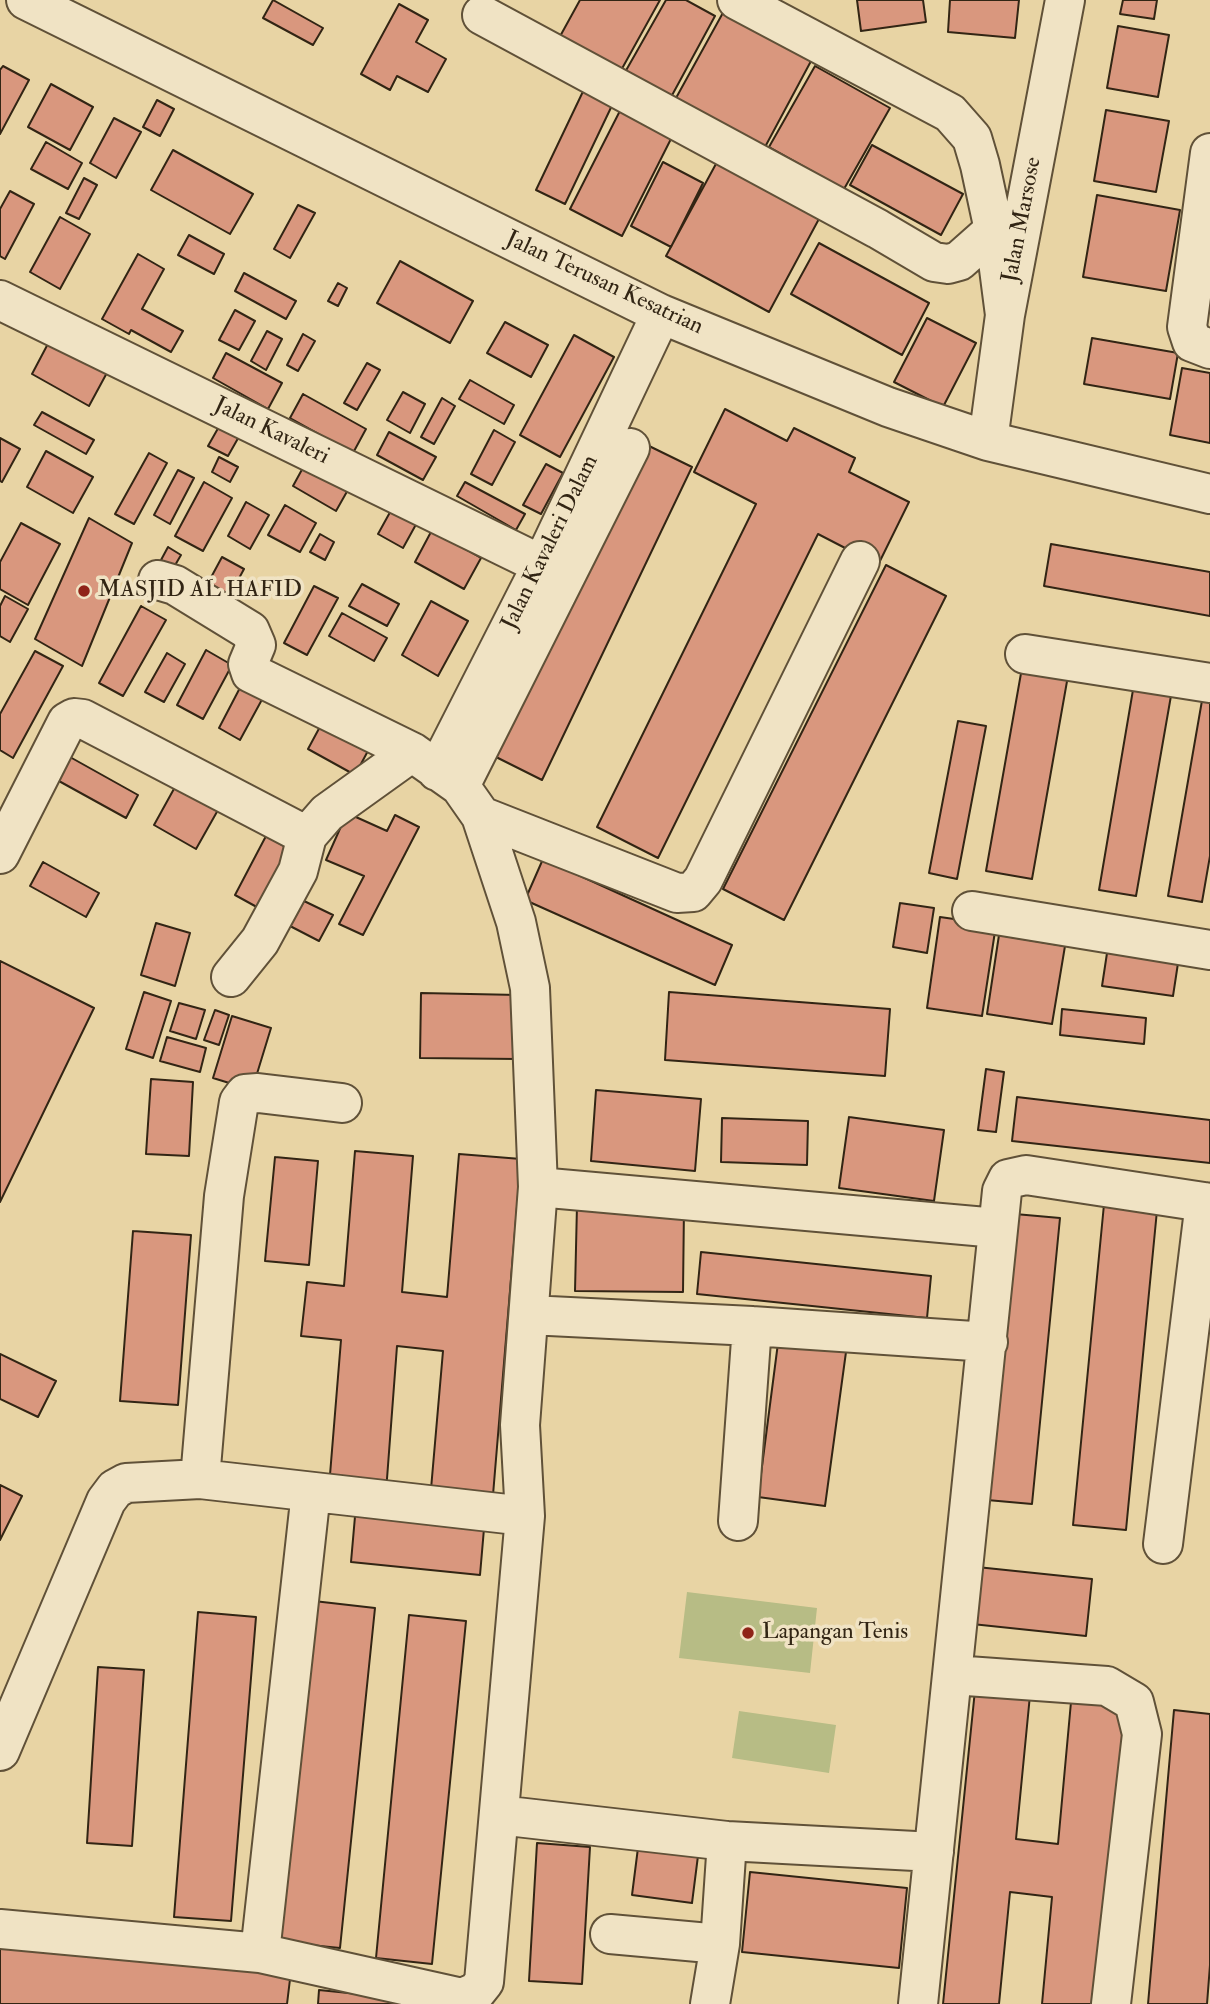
<!DOCTYPE html>
<html>
<head>
<meta charset="utf-8">
<style>
  body { margin:0 }
  canvas { display:block; background:#e8d4a4 }
</style>
</head>
<body>
<canvas width="1210" height="2004"></canvas>
<script>
const ctx = document.querySelector('canvas').getContext('2d');
ctx.lineJoin = 'round';
function fillPath(path, color) { ctx.fillStyle = color; ctx.fill(path, 'evenodd'); }
const toPath = rows => new Path2D(rows.map(r => 'M' + r).join(''));
function strokePath(path, color, width, dash) { ctx.strokeStyle = color; ctx.lineWidth = width; ctx.lineCap = dash ? 'butt' : 'round'; ctx.setLineDash(dash || []); ctx.stroke(path); }
function write(font, color, halo, rows, align = 'center') {
  ctx.font = font + ' "IM FELL Double Pica",serif'; ctx.lineWidth = 7; ctx.setLineDash([]); ctx.textBaseline = 'middle'; ctx.strokeStyle = halo; ctx.fillStyle = color; for (const [text, x, y, turn = 0] of rows) {
    ctx.save(); ctx.translate(x, y); ctx.rotate((+turn || 0) * Math.PI / 180); ctx.textAlign = isNaN(turn) ? turn : align; if (halo) ctx.strokeText(text, 0, 0); ctx.fillText(text, 0, 0); ctx.restore();
  }
}
fillPath(toPath([
  [687,1592,817,1608,810,1673,679,1658],
  [739,1711,836,1725,829,1773,732,1758]
]), '#b7bc85');
const building = toPath([
  [273,0,323,28,313,45,263,18,273,0],
  [580,0,660,0,619,74,558,40,580,0],
  [666,0,686,0,715,16,670,99,624,74,666,0],
  [730,0,818,48,765,147,676,98,730,0],
  [857,0,923,0,926,22,861,31,857,0],
  [950,0,1019,0,1015,38,948,32,950,0],
  [1123,0,1157,0,1154,19,1120,14,1123,0],
  [399,4,428,20,416,42,446,59,428,92,397,76,390,90,361,74,399,4],
  [1118,26,1169,35,1158,97,1107,88,1118,26],
  [3,66,29,80,0,134,0,70,3,66],
  [815,66,890,108,844,189,769,147,815,66],
  [588,81,617,95,565,204,536,190,588,81],
  [51,84,93,107,70,150,28,127,51,84],
  [627,97,679,123,622,236,570,209,627,97],
  [157,100,174,109,160,136,143,127,157,100],
  [1106,110,1169,121,1156,192,1094,181,1106,110],
  [114,118,141,132,116,178,90,163,114,118],
  [46,142,82,163,68,189,31,169,46,142],
  [872,145,963,194,941,235,850,185,872,145],
  [173,150,253,194,230,234,151,190,173,150],
  [663,162,703,183,671,247,631,226,663,162],
  [717,162,820,217,769,312,666,256,717,162],
  [84,178,97,185,79,219,66,213,84,178],
  [10,191,34,204,5,259,0,256,0,209,10,191],
  [1097,195,1180,210,1166,291,1083,277,1097,195],
  [298,205,315,213,290,258,274,249,298,205],
  [60,217,90,234,60,289,30,272,60,217],
  [189,235,224,254,214,274,178,255,189,235],
  [819,243,929,303,902,355,791,294,819,243],
  [138,254,164,269,142,309,183,331,171,352,131,330,129,334,102,319,138,254],
  [400,261,473,301,450,343,377,303,400,261],
  [244,273,296,301,286,319,235,291,244,273],
  [338,283,347,288,338,306,328,301,338,283],
  [235,310,255,321,239,350,219,340,235,310],
  [927,318,976,343,943,407,894,382,927,318],
  [505,322,548,345,531,377,487,353,505,322],
  [267,331,282,339,266,370,251,361,267,331],
  [303,334,315,341,298,371,287,365,303,334],
  [574,335,614,357,560,457,520,435,574,335],
  [51,338,109,369,89,406,32,374,51,338],
  [1092,338,1178,353,1170,399,1084,384,1092,338],
  [226,353,282,383,268,409,213,378,226,353],
  [367,363,380,370,357,410,344,403,367,363],
  [1182,368,1210,373,1210,443,1170,435,1182,368],
  [470,380,514,405,504,424,459,399,470,380],
  [403,392,425,404,410,433,387,420,403,392],
  [303,394,366,429,353,453,290,418,303,394],
  [442,398,455,406,434,444,421,437,442,398],
  [725,409,787,441,794,428,855,458,849,472,909,502,878,565,818,534,658,858,597,827,756,504,694,472,725,409],
  [42,412,94,440,86,454,34,425,42,412],
  [225,416,245,426,228,456,208,446,225,416],
  [494,430,515,442,492,485,471,474,494,430],
  [389,432,436,457,423,480,377,455,389,432],
  [0,438,20,449,2,482,0,481,0,438],
  [645,444,692,467,542,780,496,757,645,444],
  [46,451,93,477,73,513,27,487,46,451],
  [149,453,167,463,134,524,115,514,149,453],
  [219,457,238,467,230,482,212,472,219,457],
  [305,464,349,488,336,511,293,486,305,464],
  [546,464,563,473,541,514,523,505,546,464],
  [178,470,194,478,170,524,154,515,178,470],
  [204,482,232,498,203,551,175,536,204,482],
  [465,482,525,514,516,530,457,496,465,482],
  [246,502,269,515,250,549,228,536,246,502],
  [285,505,316,523,300,552,268,535,285,505],
  [394,505,419,519,403,548,378,534,394,505],
  [89,518,132,543,82,666,35,639,89,518],
  [21,523,60,544,28,605,0,589,0,562,21,523],
  [432,530,481,558,464,589,415,562,432,530],
  [320,534,334,542,325,560,310,552,320,534],
  [1051,544,1210,572,1210,616,1044,586,1051,544],
  [168,547,181,555,174,567,161,560,168,547],
  [222,557,244,569,230,595,208,583,222,557],
  [886,565,946,596,784,920,723,889,886,565],
  [362,584,399,604,387,626,349,606,362,584],
  [314,586,338,598,307,655,284,643,314,586],
  [5,596,28,609,10,642,0,636,0,606,5,596],
  [431,601,468,621,438,676,402,655,431,601],
  [141,606,166,620,123,696,99,683,141,606],
  [342,613,387,638,374,661,329,636,342,613],
  [206,650,232,665,203,719,177,705,206,650],
  [35,651,63,666,13,758,0,750,0,714,35,651],
  [167,653,185,664,164,702,145,692,167,653],
  [1023,662,1069,670,1032,879,986,871,1023,662],
  [243,682,265,694,240,740,219,728,243,682],
  [1134,684,1172,690,1136,896,1099,890,1134,684],
  [1204,689,1210,690,1210,856,1202,902,1168,896,1204,689],
  [958,721,986,726,957,879,929,873,958,721],
  [322,723,369,749,355,775,308,749,322,723],
  [61,752,138,795,126,818,48,775,61,752],
  [175,787,218,810,196,849,154,825,175,787],
  [347,813,387,831,395,815,419,827,363,935,339,924,364,876,326,860,347,813],
  [266,836,296,853,264,911,235,895,266,836],
  [543,859,732,945,715,985,525,900,543,859],
  [43,862,99,893,86,917,30,886,43,862],
  [304,901,333,915,319,941,290,926,304,901],
  [900,903,934,908,927,953,893,947,900,903],
  [940,917,996,925,982,1016,927,1008,940,917],
  [156,923,190,933,175,986,141,975,156,923],
  [999,935,1065,946,1052,1024,987,1014,999,935],
  [1109,940,1180,950,1173,996,1102,986,1109,940],
  [0,961,94,1008,0,1202,0,961],
  [144,992,171,1001,153,1058,126,1049,144,992],
  [669,992,890,1009,885,1076,665,1060,669,992],
  [421,993,519,995,518,1059,420,1058,421,993],
  [179,1003,205,1010,196,1039,170,1031,179,1003],
  [1062,1009,1146,1018,1144,1044,1060,1035,1062,1009],
  [215,1010,229,1015,219,1045,204,1040,215,1010],
  [232,1016,271,1028,252,1090,213,1078,232,1016],
  [167,1037,206,1048,200,1072,160,1061,167,1037],
  [986,1069,1004,1072,996,1132,978,1130,986,1069],
  [151,1079,193,1082,189,1156,146,1154,151,1079],
  [596,1090,701,1099,695,1171,591,1161,596,1090],
  [1017,1097,1210,1120,1210,1163,1012,1141,1017,1097],
  [849,1117,944,1130,934,1201,839,1188,849,1117],
  [722,1118,808,1121,807,1165,721,1162,722,1118],
  [355,1151,413,1156,402,1292,447,1297,459,1154,521,1159,493,1495,431,1489,443,1351,397,1346,386,1492,329,1487,341,1340,301,1336,307,1282,344,1286,355,1151],
  [275,1157,318,1161,309,1265,265,1261,275,1157],
  [1105,1194,1158,1200,1126,1530,1073,1525,1105,1194],
  [577,1205,684,1207,683,1292,575,1291,577,1205],
  [1015,1214,1060,1218,1032,1504,987,1500,1015,1214],
  [133,1231,191,1235,178,1405,120,1401,133,1231],
  [701,1252,931,1276,927,1318,697,1294,701,1252],
  [778,1343,846,1352,825,1506,758,1497,778,1343],
  [0,1354,56,1381,38,1417,0,1399,0,1354],
  [0,1485,22,1496,0,1540,0,1485],
  [356,1505,485,1517,480,1575,351,1562,356,1505],
  [977,1567,1092,1579,1086,1636,972,1624,977,1567],
  [305,1600,375,1608,340,1948,270,1941,305,1600],
  [198,1612,256,1617,231,1921,174,1917,198,1612],
  [409,1615,466,1621,432,1964,376,1958,409,1615],
  [98,1667,144,1670,132,1846,87,1843,98,1667],
  [975,1690,1030,1695,1016,1839,1058,1844,1071,1702,1134,1708,1105,2004,1042,2004,1052,1897,1010,1892,999,2004,943,2004,975,1690],
  [1174,1710,1210,1714,1210,1965,1207,2004,1148,2004,1174,1710],
  [640,1832,700,1840,692,1903,632,1895,640,1832],
  [537,1843,590,1847,582,1984,529,1981,537,1843],
  [750,1872,907,1888,899,1968,742,1952,750,1872],
  [0,1937,291,1971,287,2004,0,2004,0,1937],
  [319,1990,447,2003,446,2004,318,2004,319,1990]
]);
fillPath(building, '#d9977e');
strokePath(building, '#322514', 2);
const minor = toPath([
  [26,0,661,314,888,407,988,441,1210,494],
  [737,0,950,113,972,138,980,165,994,230,1005,315],
  [482,15,878,229,934,262,948,264,959,261,994,230],
  [1210,153,1187,327,1192,342,1210,349],
  [0,300,542,565],
  [988,441,1005,315,1065,0],
  [1025,654,1210,683],
  [437,771,542,565,661,314],
  [460,786,630,448],
  [481,816,677,893,693,892,703,880,860,561],
  [0,854,67,722,74,718,83,719,307,836],
  [972,911,1210,950],
  [231,977,260,941,298,871,307,836,327,813,412,752],
  [538,1187,997,1228],
  [529,1315,752,1326,988,1342],
  [200,1479,224,1196,239,1102,245,1094,258,1093,342,1103],
  [738,1521,752,1326],
  [1163,1544,1205,1202],
  [953,1675,1107,1686,1134,1702,1142,1734,1111,2004],
  [0,1751,106,1501,115,1489,126,1483,200,1479,525,1516],
  [499,1815,727,1841,934,1852],
  [0,1929,260,1953,462,1998,476,1992,484,1982,525,1516,520,1425,538,1187,530,988,516,922,481,816,460,786,412,752,251,673,248,664,256,645,250,631,175,585,158,580],
  [610,1934,720,1944],
  [260,1953,311,1492],
  [710,2004,720,1944,727,1841],
  [918,2004,1002,1191,1008,1179,1026,1175,1210,1203]
]);
strokePath(minor, '#605138', 42);
strokePath(minor, '#f0e3c4', 38);
for (const [x, y, r, color] of [
  [84,591,7,"#8f2418"],
  [748,1633,7,"#8f2418"]
]) { const dot = new Path2D(); dot.arc(x, y, r, 0, 2 * Math.PI); ctx.fillStyle = color; ctx.fill(dot); strokePath(dot, '#f0e3c4', 2.5); }
write('23px', '#322514', '#f0e3c4', [
  ["Jalan Marsose",1023,220,-79],
  ["Jalan Terusan Kesatrian",604,284,25],
  ["Jalan Kavaleri",271,432,26],
  ["Jalan Kavaleri Dalam",551,543,-64]
]);
write('23px', '#322514', '#f0e3c4', [
  ["MASJID AL HAFID",98,591],
  ["Lapangan Tenis",762,1633]
], 'left');
</script>
</body>
</html>
